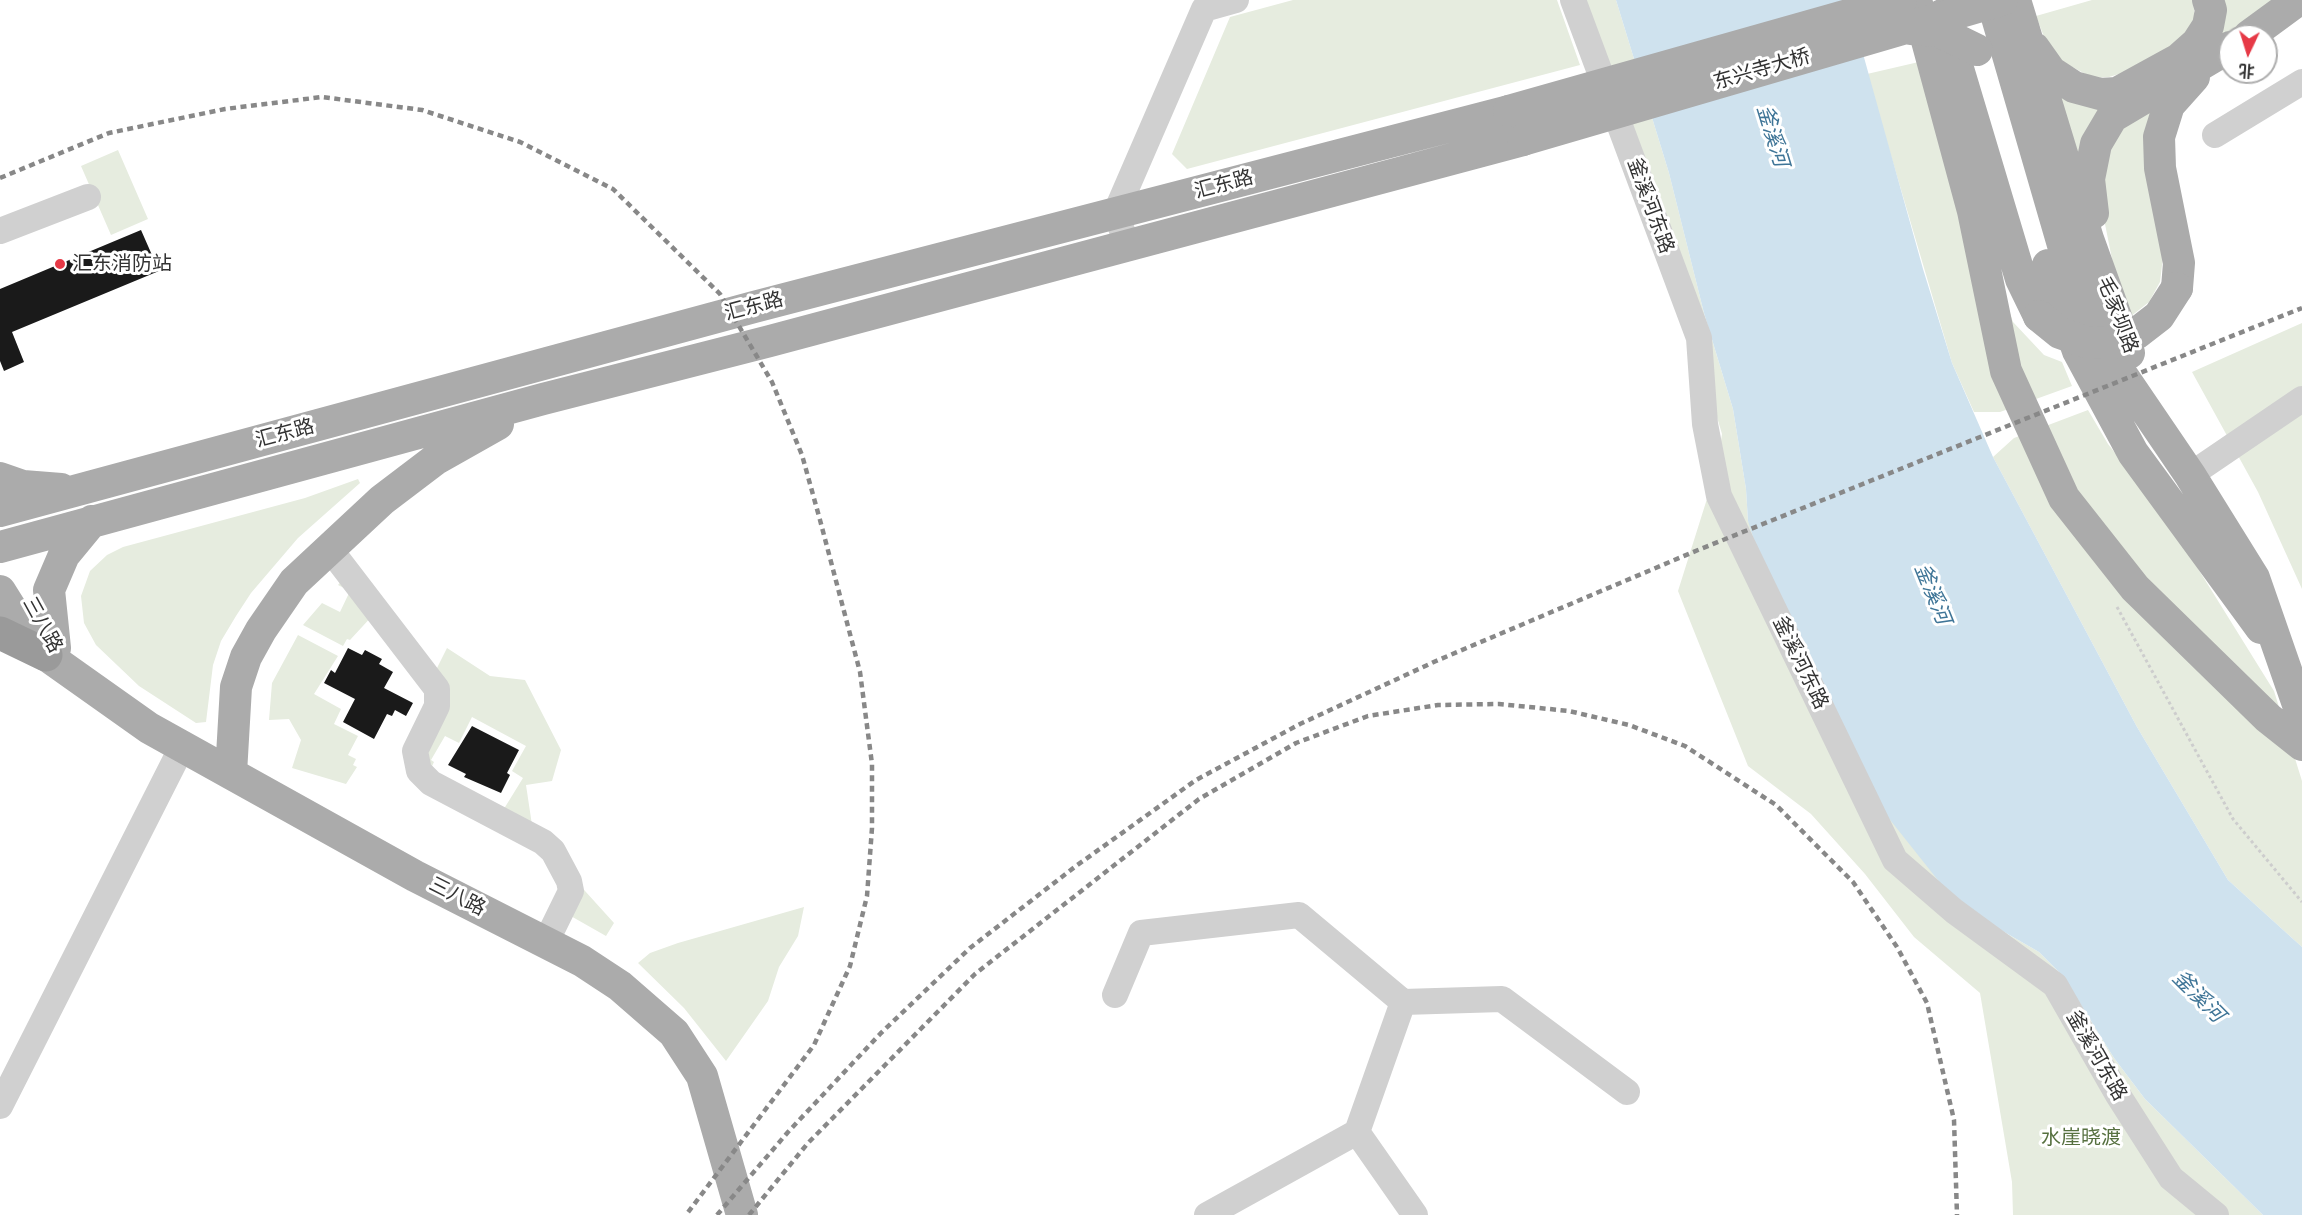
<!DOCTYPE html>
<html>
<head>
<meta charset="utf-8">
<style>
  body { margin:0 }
  #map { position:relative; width:2302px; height:1215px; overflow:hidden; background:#fff; font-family:Helvetica,"Noto Sans SC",sans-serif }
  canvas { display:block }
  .north { position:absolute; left:2218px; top:24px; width:60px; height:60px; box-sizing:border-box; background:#fff; border:2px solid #adadad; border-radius:50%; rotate:184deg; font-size:16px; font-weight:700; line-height:24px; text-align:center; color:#333 }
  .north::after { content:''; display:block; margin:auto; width:21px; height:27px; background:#e63946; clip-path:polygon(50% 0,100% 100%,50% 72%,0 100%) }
</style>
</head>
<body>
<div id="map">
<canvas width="2302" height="1215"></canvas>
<div class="north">北</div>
</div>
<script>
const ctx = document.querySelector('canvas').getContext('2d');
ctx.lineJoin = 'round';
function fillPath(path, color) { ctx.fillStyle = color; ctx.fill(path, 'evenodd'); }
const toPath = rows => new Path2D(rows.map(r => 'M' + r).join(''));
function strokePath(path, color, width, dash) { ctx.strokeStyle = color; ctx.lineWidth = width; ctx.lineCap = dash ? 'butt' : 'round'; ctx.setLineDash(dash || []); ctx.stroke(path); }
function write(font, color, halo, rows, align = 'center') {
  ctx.font = font + ' Helvetica,"Noto Sans SC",sans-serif'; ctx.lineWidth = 6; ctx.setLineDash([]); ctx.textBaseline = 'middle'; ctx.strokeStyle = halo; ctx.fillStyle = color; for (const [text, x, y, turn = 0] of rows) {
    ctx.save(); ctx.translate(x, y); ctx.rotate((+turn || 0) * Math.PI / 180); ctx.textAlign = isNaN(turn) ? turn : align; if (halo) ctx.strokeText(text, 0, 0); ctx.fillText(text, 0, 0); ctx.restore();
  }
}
fillPath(toPath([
  [1293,0,1557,0,1580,65,1187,169,1172,154,1230,17],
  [1582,0,1616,0,1669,173,1704,313,1733,409,1746,489,1748,521,1973,914,2039,952,2063,976,2114,1058,2145,1099,2263,1215,2013,1215,2012,1182,1980,993,1914,937,1865,874,1811,814,1748,766,1678,591,1717,467,1722,434,1634,137],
  [2092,0,2193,0,2195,19,2191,34,2129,71,2109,77,2093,78,2061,61,2046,42,2036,16],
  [2220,0,2280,0,2205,54],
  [1923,61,2013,322,2044,355,2062,362,2072,386,2000,412,1974,412,1952,363,1867,74],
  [2049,81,2115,101,2079,173],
  [2161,96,2163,257,2160,282,2149,302,2130,317,2113,264,2102,209,2109,140],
  [118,150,148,219,111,235,81,166],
  [2302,323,2302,589,2258,492,2192,372],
  [2088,410,2108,444,2169,522,2274,691,2302,781,2302,947,2228,880,2137,727,1993,457,2014,438],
  [358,479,360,483,298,538,251,593,236,616,221,641,213,665,206,722,196,723,139,686,96,645,84,623,81,596,90,571,107,555,123,547,305,498],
  [344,578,374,614,350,640,347,639,343,646,303,625,322,603,340,612,350,591,338,585],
  [298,635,338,656,314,694,341,709,334,724,358,736,348,755,356,759,353,765,357,767,346,784,292,768,301,740,289,719,269,720,272,683],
  [447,648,490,676,525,680,561,750,552,781,526,785,532,825,502,812,523,778,512,771,526,746,472,717,459,743,445,736,431,760,434,762,429,772,425,746,437,668],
  [576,881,614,923,606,936,569,915],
  [804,907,798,936,779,967,768,1001,726,1061,684,1008,638,963,650,953,678,943]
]), '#e6ecdf');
fillPath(toPath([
  [1616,0,1848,0,1923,269,1952,363,1993,457,2137,727,2228,880,2302,947,2302,1215,2263,1215,2145,1099,2114,1058,2063,976,2039,952,1973,914,1945,889,1887,816,1759,556,1748,521,1746,489,1733,409,1704,313,1669,173]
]), '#cfe2ee');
fillPath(toPath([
  [141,230,159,271,12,332,24,362,4,371,0,361,0,289],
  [348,648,362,655,365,650,382,659,379,664,393,672,384,688,413,703,406,716,395,710,392,716,387,714,374,739,343,722,355,699,324,683,331,670,335,673],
  [472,726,519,750,507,773,510,775,501,793,464,777,466,774,448,765]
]), '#1a1a1a');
strokePath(toPath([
  [2117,607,2233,819,2302,902]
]), '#cdcdcd', 3, [3, 3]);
strokePath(toPath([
  [1573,0,1699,338,1705,424,1719,496,1895,860,1954,911,2055,985,2118,1095,2171,1178,2216,1215],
  [2215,135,2302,82],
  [0,231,88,197],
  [1127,246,1116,212,1204,9,1236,0],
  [2202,467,2302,399],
  [329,548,437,689,437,706,415,751,419,771,431,783,543,842,553,851,569,881,571,891,546,942],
  [1115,995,1141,933,1299,915,1403,1002,1502,999,1627,1092],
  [0,1106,182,747],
  [1357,1132,1415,1215],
  [1207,1215,1357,1132,1403,1002]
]), '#d0d0d0', 26);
strokePath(toPath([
  [1916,0,1973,211,2006,371,2064,498,2135,588,2268,718,2302,745],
  [1992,0,2070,269,2105,350,2190,475,2254,578,2302,716],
  [2015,0,2088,239,2129,353],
  [1942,15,2021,279,2039,316],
  [2249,36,2298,0],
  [2034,48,2051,72,2074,87,2100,94,2117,93,2179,59,2197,43,2208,26,2211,10,2208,0],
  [2093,213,2089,179,2096,144,2112,117,2230,47],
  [2048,265,2078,351,2133,453,2261,628],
  [2177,288,2179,263,2160,168,2159,137,2169,105,2194,77],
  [0,478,23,486,61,489],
  [0,511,754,307,1509,111],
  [0,547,543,399,770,341,1523,140],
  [0,591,30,639,46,655,149,728,415,876,582,961,620,986,674,1033,702,1076,742,1215],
  [55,648,49,590,64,555,92,521],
  [231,773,236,687,246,657,261,630,294,582,382,500,436,459,498,424]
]), '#ababab', 32);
strokePath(toPath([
  [0,633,46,655]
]), '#9a9a9a', 33);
strokePath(toPath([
  [0,178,109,133,225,109,322,97,422,110,520,142,613,189,720,294,772,382,802,455,820,520,860,672,872,764,872,828,867,896,850,966,814,1045,686,1215],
  [717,1215,788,1132,881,1033,970,948,1076,866,1196,780,1300,724,1436,661,1698,550,2302,308],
  [749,1215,808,1143,975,974,1199,799,1296,743,1368,716,1438,705,1499,704,1569,711,1629,725,1685,746,1776,805,1853,882,1897,947,1927,1003,1954,1120,1957,1215]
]), '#888', 4.5, [6, 4.5]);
strokePath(toPath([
  [1911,29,1938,31,1977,50],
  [1509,111,1901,0],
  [1523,140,2002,0],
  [2039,316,2060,333,2085,342,2113,343,2137,333,2159,316,2177,288]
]), '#ababab', 32);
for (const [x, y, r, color] of [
  [60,264,6,"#e63946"]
]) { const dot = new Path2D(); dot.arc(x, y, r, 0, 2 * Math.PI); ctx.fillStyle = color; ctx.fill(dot); strokePath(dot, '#fff', 2); }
write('20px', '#333', '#fff', [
  ["东兴寺大桥",1762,70,-16],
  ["汇东路",1224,185,-15],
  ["釜溪河东路",1650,206,70],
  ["汇东路",754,307,-15],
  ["毛家坝路",2117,315,69],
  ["汇东路",285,434,-15],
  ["三八路",42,625,61],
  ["釜溪河东路",1800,663,64],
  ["三八路",457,897,27],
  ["釜溪河东路",2096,1056,60]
]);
write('20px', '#333', '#fff', [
  ["汇东消防站",72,264]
], 'left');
write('20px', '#56703f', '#fff', [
  ["水崖晓渡",2081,1138]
]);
write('italic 21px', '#3f7597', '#fff', [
  ["釜溪河",1772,136,73],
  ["釜溪河",1932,594,68],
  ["釜溪河",2198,997,45]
]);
</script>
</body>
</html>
